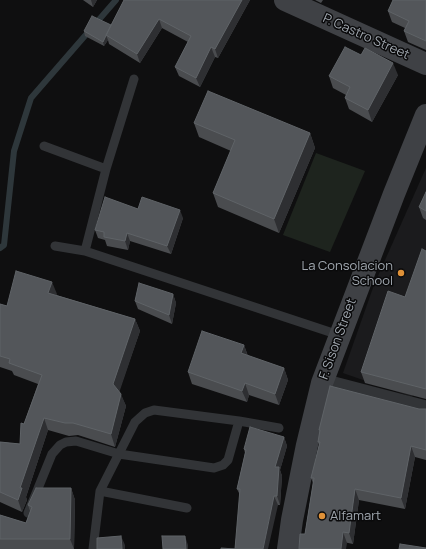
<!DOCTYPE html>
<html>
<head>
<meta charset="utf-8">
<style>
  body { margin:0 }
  canvas { display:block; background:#0f0f10 }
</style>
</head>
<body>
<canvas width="426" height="549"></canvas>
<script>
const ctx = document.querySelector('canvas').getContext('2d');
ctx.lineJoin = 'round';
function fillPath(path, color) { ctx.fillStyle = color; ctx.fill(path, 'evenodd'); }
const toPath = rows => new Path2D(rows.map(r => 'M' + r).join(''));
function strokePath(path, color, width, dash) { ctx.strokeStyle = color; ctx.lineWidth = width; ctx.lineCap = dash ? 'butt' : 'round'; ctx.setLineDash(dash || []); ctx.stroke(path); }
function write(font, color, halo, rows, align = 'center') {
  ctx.font = font + ' Manrope,sans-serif'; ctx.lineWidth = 3; ctx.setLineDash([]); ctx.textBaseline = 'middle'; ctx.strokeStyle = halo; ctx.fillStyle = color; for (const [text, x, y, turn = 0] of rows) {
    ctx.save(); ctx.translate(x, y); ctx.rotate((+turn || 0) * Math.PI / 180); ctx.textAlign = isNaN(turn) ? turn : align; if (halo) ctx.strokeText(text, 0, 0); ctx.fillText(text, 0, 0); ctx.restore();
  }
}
fillPath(toPath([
  [426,168,426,357,412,397,343,373,374,285]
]), '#1b1b1d');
fillPath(toPath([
  [316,153,365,171,330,252,283,235]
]), '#1e241e');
strokePath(toPath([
  [0,248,4,245,14,151,31,98,116,0]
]), '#2e373b', 6);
strokePath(toPath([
  [44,146,106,169],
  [55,246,85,251,339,335],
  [85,251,106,169,134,79],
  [100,491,187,508],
  [28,513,52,454,60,445,66,442,76,441,119,454,214,468,223,465,228,460,239,421],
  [93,549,100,491,135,422,145,413,154,410,239,421,279,428]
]), '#323437', 9);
strokePath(toPath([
  [322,383,426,410]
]), '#323437', 19);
strokePath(toPath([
  [285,0,426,64],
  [288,549,292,520,307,445,322,383,394,194,426,115]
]), '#3f4145', 22);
fillPath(toPath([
  [83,0,97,0,93,7],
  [124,0,250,0,218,58,215,57,200,87,179,76,175,67,188,42,162,28,140,63,109,44,108,40,104,46,85,36,84,31,111,25],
  [315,0,323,0,321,3],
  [426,0,426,50,408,42,404,31,405,28,392,22,388,11],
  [398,75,372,122,349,109,345,98,346,95,333,88,329,76],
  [194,123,310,133,315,148,279,233,218,207,213,193,231,151,199,137],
  [426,192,426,220,423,218,419,207],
  [138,209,183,218,171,254,130,241,128,250,107,246,105,240,98,238,95,230],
  [426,251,426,399,365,383,361,372,405,297],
  [57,294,56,295,135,319,140,331,119,391,126,406,115,447,78,435,69,436,48,430,26,497,27,500,22,512,0,502,0,442,20,444,24,424,38,384,14,375,12,371,0,367,0,304,7,306],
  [173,294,176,303,172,324,138,309,135,301],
  [244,345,248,356,284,368,288,380,279,405,249,395,247,402,192,384,188,372],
  [419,409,426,409,426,460,415,457,405,509,359,500,353,544,305,534,313,483,311,478,319,445,318,442,320,432,319,430],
  [284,437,287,446,280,470,282,476,280,505,278,505,235,549,240,495,237,489,245,453,244,449],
  [71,488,75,500,74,549,0,549,0,515,26,523,30,511,28,505]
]), '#4a4c4f');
fillPath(toPath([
  [91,0,97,0,93,7],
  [242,0,250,0,218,58,215,49],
  [159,19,162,28,140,63,137,54],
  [106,35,108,40,104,46,103,42],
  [211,47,215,57,200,87,196,78],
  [393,63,398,75,372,122,368,110],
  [310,133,315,148,279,233,274,219],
  [180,210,183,218,171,254,167,246],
  [127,233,130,241,128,250,125,241],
  [52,282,57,294,52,305,48,293],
  [173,294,176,303,172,324,169,315],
  [135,319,140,331,118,396,113,384],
  [244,345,248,357,241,353],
  [284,368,288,380,279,405,275,394],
  [245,383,249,395,247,402,242,391],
  [121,394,126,406,115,447,111,434],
  [44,418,48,430,26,497,27,500,22,512,18,500,20,488],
  [284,437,287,446,280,470,282,476,280,505,277,496,275,467],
  [411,446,415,457,405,509,401,498],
  [71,488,75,500,74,549,70,539],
  [355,489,359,500,353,544,349,533],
  [274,496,278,505,268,549,263,549],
  [343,532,347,543,346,549,341,549],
  [121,536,125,545,125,549,122,549],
  [185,536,188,545,188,549,186,549]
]), '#2e2f32');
const building = toPath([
  [124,0,242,0,215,49,211,47,196,78,175,67,191,36,159,19,137,54,106,35,124,0],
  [393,0,426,0,426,41,404,31,409,21,388,11,393,0],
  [92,16,111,25,103,42,84,31,92,16],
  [345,47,361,55,365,48,393,63,368,110,345,98,350,87,329,76,345,47],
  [208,91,310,133,274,219,213,193,235,140,194,123,208,91],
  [426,192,426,211,419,207,426,192],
  [105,197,138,209,142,197,180,210,167,246,127,233,125,241,104,237,104,232,95,230,105,197],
  [422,249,426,251,426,389,361,372,388,291,405,297,422,249],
  [16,271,52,282,48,293,135,319,113,384,121,394,111,434,73,423,65,423,44,418,20,488,22,488,18,500,0,492,0,442,20,444,21,423,24,424,42,375,9,363,10,359,0,356,0,304,7,306,16,271],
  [139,283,173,294,169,315,135,301,139,283],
  [202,331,244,345,241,353,284,368,275,394,245,383,242,391,188,372,202,331],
  [330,386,419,409,426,409,426,450,411,446,401,498,355,489,349,533,343,532,341,549,299,549,300,534,305,534,314,478,311,478,320,442,318,442,320,430,319,430,330,386],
  [250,427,284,437,275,467,279,467,277,496,274,496,263,549,221,549,221,548,235,549,240,489,237,489,246,450,244,449,250,427],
  [36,488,71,488,70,539,0,539,0,515,26,523,32,507,28,505,36,488],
  [121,536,122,549,97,549,97,538,121,536],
  [162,536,185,536,186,549,163,549,162,536],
  [400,544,426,548,426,549,399,549,400,544]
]);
fillPath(building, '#53565a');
strokePath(building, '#5f6367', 1);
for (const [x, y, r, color] of [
  [401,273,4,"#df9138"],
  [322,516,4,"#df9138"]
]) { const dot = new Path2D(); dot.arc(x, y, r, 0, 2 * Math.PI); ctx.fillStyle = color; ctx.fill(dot); strokePath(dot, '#0a0a0b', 1.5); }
write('13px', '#a1a8b0', '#0a0a0b', [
  ["P. Castro Street",366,37,24],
  ["F. Sison Street",338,339,-70]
]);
write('13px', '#a1a8b0', '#0a0a0b', [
  ["La Consolacion",393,266],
  ["School",393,281],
  ["Alfamart",330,516,"left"]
], 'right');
</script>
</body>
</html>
